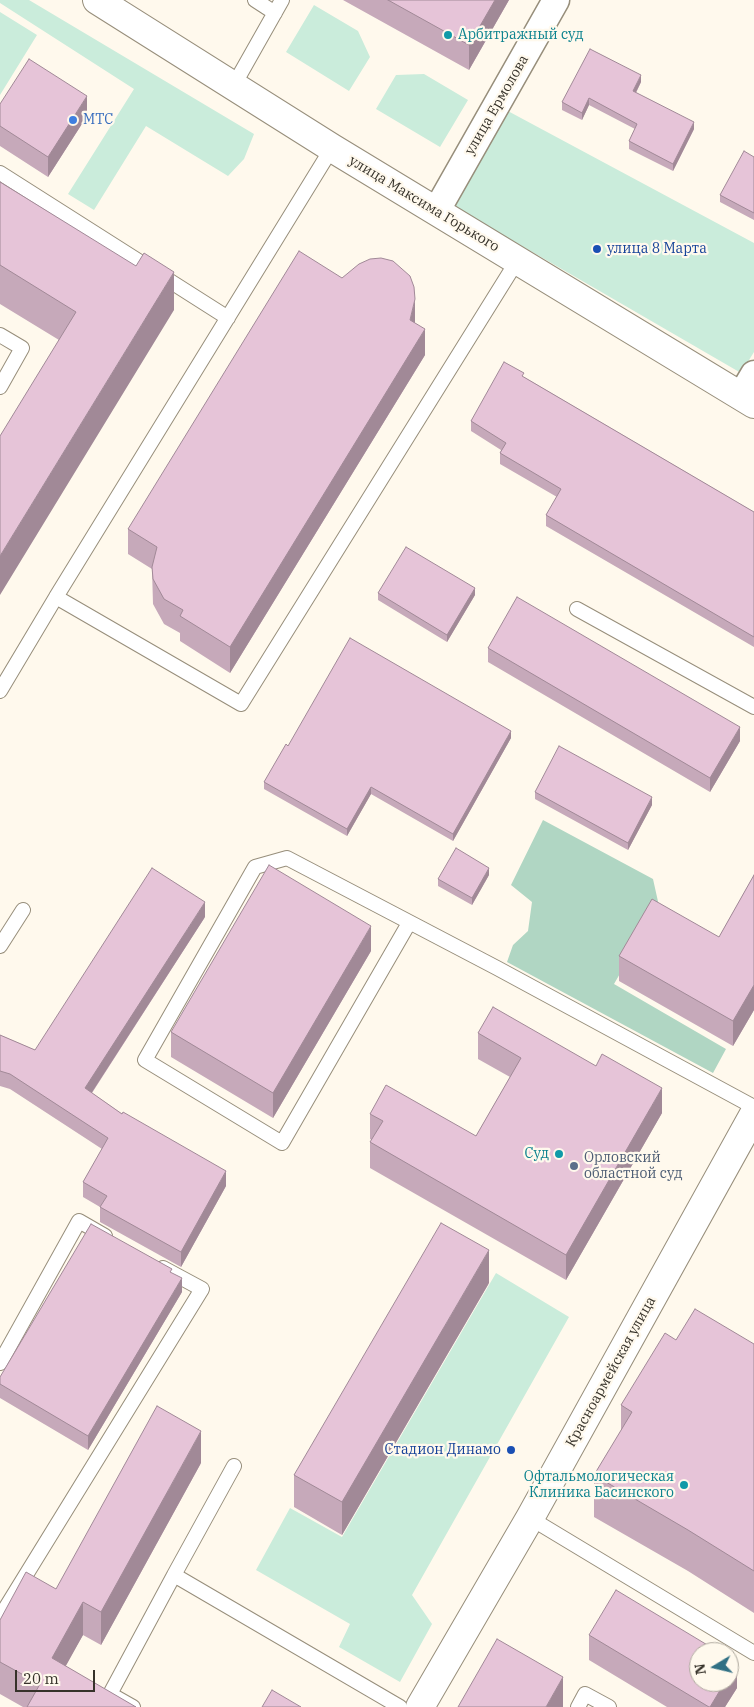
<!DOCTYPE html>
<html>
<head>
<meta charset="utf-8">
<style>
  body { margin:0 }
  #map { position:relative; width:754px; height:1707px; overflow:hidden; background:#fff9ed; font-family:"IBM Plex Serif",serif }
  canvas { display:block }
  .north { position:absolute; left:689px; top:1642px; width:50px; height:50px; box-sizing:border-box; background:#fff9ed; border:1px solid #afa99f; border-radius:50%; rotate:261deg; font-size:14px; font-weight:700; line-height:20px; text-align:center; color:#36322a }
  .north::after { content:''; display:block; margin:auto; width:18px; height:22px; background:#307084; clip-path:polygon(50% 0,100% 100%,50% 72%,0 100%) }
  .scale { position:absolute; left:15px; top:1670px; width:80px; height:22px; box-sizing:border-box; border:2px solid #36322a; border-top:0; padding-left:6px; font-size:15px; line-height:18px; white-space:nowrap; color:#36322a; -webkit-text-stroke:4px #fff9ed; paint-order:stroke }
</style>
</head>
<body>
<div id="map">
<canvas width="754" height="1707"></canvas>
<div class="north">N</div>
<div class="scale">20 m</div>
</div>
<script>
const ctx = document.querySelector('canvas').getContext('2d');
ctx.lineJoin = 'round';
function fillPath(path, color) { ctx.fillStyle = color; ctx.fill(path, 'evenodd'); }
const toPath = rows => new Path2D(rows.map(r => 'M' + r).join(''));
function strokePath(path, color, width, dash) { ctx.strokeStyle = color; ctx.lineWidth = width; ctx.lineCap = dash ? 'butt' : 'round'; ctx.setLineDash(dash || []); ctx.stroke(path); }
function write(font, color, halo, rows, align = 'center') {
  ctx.font = font + ' "IBM Plex Serif",serif'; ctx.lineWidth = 4.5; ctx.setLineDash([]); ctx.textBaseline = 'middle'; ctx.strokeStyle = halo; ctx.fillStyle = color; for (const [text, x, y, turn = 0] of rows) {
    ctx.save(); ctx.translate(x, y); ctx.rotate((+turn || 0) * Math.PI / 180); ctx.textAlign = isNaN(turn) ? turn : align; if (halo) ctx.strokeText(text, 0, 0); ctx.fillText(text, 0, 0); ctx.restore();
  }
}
fillPath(toPath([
  [0,0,29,0,254,134,244,159,228,176,146,126,94,210,68,194,134,89,0,3],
  [314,5,358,31,370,57,349,91,286,52],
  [0,12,37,35,0,95],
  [424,74,468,100,440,147,376,109,396,75],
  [506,110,754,243,754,352,741,373,453,206],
  [496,1273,569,1317,412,1595,432,1624,400,1682,339,1647,350,1624,256,1570,290,1508,342,1537]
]), '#caecdb');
fillPath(toPath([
  [543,820,653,879,659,906,614,984,726,1049,713,1073,507,962,513,945,528,931,532,902,511,885]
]), '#b0d6c3');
const service = toPath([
  [255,0,275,13],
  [234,85,282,0],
  [332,148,56,597,241,704,517,261],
  [0,173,228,318],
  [0,335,22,348,0,387],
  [577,609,754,707],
  [0,691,56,597],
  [409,923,282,1143,145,1060,255,867,287,858,497,968,754,1107],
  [0,946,23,910],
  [0,1363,79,1221,105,1236],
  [530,1518,754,1653],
  [174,1575,234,1466],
  [0,1617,202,1289,163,1268],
  [133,1707,110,1694,174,1575,400,1707],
  [578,1707,585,1694,609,1707]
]);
const minor = toPath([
  [437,210,556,0],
  [741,396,754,374]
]);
const tertiary = toPath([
  [420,1707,530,1518,754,1114]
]);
const secondary = toPath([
  [97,0,332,148,754,404]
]);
strokePath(service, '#978e7b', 16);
strokePath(minor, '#978e7b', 29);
strokePath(tertiary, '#978e7b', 30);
strokePath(secondary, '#978e7b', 30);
strokePath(service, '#fff', 14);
strokePath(minor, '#fff', 26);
strokePath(tertiary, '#fff', 28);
strokePath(secondary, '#fff', 28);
fillPath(toPath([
  [343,0,509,0,469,70],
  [641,82,636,93,694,129,673,171,629,149,629,141,635,129,589,105,582,120,562,110,562,102],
  [0,104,87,116,48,177,0,146],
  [754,157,754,220,720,202,720,195],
  [0,182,174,310,59,340,0,304],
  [415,323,425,355,230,673,180,641,180,633,164,624,153,604,152,569,128,554,128,529],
  [524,377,754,512,754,647,546,526,546,515,557,497,500,464,500,453,501,450,471,431,471,421],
  [378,593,475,595,447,642,378,600],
  [488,648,740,741,710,792,488,662],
  [511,738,453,841,371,794,347,836,264,789,264,782,288,746],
  [535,792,652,805,628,850,535,799],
  [489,875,472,905,438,886,438,879],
  [754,875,754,1010,733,1046,619,981,619,956,719,937],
  [205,917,92,1093,226,1186,181,1267,100,1222,100,1207,83,1197,83,1182,102,1149,10,1089,0,1086,0,1035,35,1050],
  [371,951,273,1118,171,1057,171,1032],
  [478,1033,662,1113,566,1280,370,1168,370,1142,372,1140,370,1139,370,1114,476,1136,510,1077,478,1059],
  [489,1283,342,1535,294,1507,294,1475],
  [182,1292,88,1450,0,1398,0,1377],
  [676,1340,754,1344,754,1613,688,1571,594,1517,594,1475,621,1431,621,1405],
  [201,1463,101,1645,83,1635,65,1666,136,1707,23,1707,0,1694,0,1620,56,1589],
  [589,1635,737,1688,725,1707,667,1707,589,1660]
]), '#c6a9ba');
fillPath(toPath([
  [495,0,509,0,469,70,469,45],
  [641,75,641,82,633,98,633,91],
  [87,96,87,116,48,177,48,157],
  [589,98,589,105,582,120,582,113],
  [694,122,694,129,673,171,673,164],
  [174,272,174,310,0,595,0,556],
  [415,299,415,324,410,320],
  [425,329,425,355,230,673,230,647],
  [475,588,475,595,447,642,447,635],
  [740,727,740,741,710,792,710,778],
  [511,731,511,738,453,841,453,834],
  [371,787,371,794,347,836,347,829],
  [652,797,652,805,628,850,628,843],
  [489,868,489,875,472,905,472,898],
  [205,902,205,917,85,1103,85,1088],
  [371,926,371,951,273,1118,273,1093],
  [754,985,754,1010,733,1046,733,1021],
  [662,1088,662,1113,566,1280,566,1255],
  [226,1171,226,1186,181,1267,181,1252],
  [489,1250,489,1283,342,1535,342,1502],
  [182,1278,182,1292,88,1450,88,1436],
  [201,1431,201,1463,101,1645,101,1612],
  [83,1602,83,1635,52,1691,52,1658],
  [737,1663,737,1688,725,1707,710,1707,725,1682,729,1682,729,1676],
  [563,1677,563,1707,546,1707]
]), '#a18997');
const building = toPath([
  [388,0,495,0,469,45,388,0],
  [590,49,641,75,633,91,694,122,673,164,629,141,637,124,589,98,582,113,562,102,590,49],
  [29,59,87,96,48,157,0,126,0,104,29,59],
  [744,151,754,157,754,213,720,195,744,151],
  [0,182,136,266,144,253,174,272,0,556,0,436,76,312,0,265,0,182],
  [299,251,342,278,359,264,370,259,381,258,393,261,410,276,414,287,415,299,410,320,425,329,230,647,180,616,183,610,164,599,153,579,152,567,157,547,128,529,299,251],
  [504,362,524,373,522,376,754,512,754,637,546,515,561,489,500,453,506,443,471,421,504,362],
  [406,547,475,588,447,635,378,593,406,547],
  [517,597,740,727,710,778,488,648,517,597],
  [350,638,511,731,453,834,371,787,347,829,264,782,286,744,288,746,350,638],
  [559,746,652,797,628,843,535,792,559,746],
  [456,848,489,868,472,898,438,879,456,848],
  [269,865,371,926,273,1093,171,1032,269,865],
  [152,868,205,902,85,1088,122,1114,123,1112,226,1171,181,1252,100,1207,107,1196,83,1182,108,1138,10,1074,0,1071,0,1035,35,1050,152,868],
  [754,875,754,985,733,1021,619,956,652,899,719,937,754,875],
  [493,1007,596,1066,602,1054,662,1088,566,1255,370,1142,383,1121,370,1114,386,1085,476,1136,521,1058,478,1033,493,1007],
  [441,1223,489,1250,342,1502,294,1475,441,1223],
  [91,1224,172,1269,170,1272,182,1278,88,1436,0,1384,0,1377,91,1224],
  [695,1309,754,1344,754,1571,688,1530,594,1475,632,1412,621,1405,665,1333,676,1340,695,1309],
  [157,1406,201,1431,101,1612,83,1602,52,1658,136,1707,27,1707,40,1684,0,1662,0,1620,26,1572,56,1589,157,1406],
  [616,1590,719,1652,699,1652,699,1682,725,1682,710,1707,709,1707,589,1635,616,1590],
  [497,1639,563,1677,546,1707,458,1707,497,1639],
  [729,1658,737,1663,729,1676,729,1658],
  [272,1690,301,1707,262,1707,272,1690]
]);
fillPath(building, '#e6c4d8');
strokePath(building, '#a18997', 1);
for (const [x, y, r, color] of [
  [448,35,5,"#0f9aa8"],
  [73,120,5,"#3f7fe0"],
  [597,249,5,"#1a4fb4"],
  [559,1154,5,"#0f9aa8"],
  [574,1166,5,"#5c6f8a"],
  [511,1450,5,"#1a4fb4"],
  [684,1485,5,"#0f9aa8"]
]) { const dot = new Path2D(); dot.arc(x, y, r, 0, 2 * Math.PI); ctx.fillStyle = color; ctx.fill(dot); strokePath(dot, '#fff9ed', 2); }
write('14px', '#0d838f', '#fff9ed', [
  ["Арбитражный суд",458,35,"left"],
  ["Суд",549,1154],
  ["Офтальмологическая",674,1477],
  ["Клиника Басинского",674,1493]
], 'right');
write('14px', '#36322a', '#fff9ed', [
  ["улица Ермолова",497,105,-60],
  ["улица Максима Горького",424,204,31],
  ["Красноармейская улица",611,1372,-61]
]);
write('14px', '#366cbe', '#fff9ed', [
  ["МТС",83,120]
], 'left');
write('14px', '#164399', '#fff9ed', [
  ["улица 8 Марта",607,249],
  ["Стадион Динамо",501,1450,"right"]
], 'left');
write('14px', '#4e5e75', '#fff9ed', [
  ["Орловский",584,1158],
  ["областной суд",584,1174]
], 'left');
</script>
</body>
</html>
